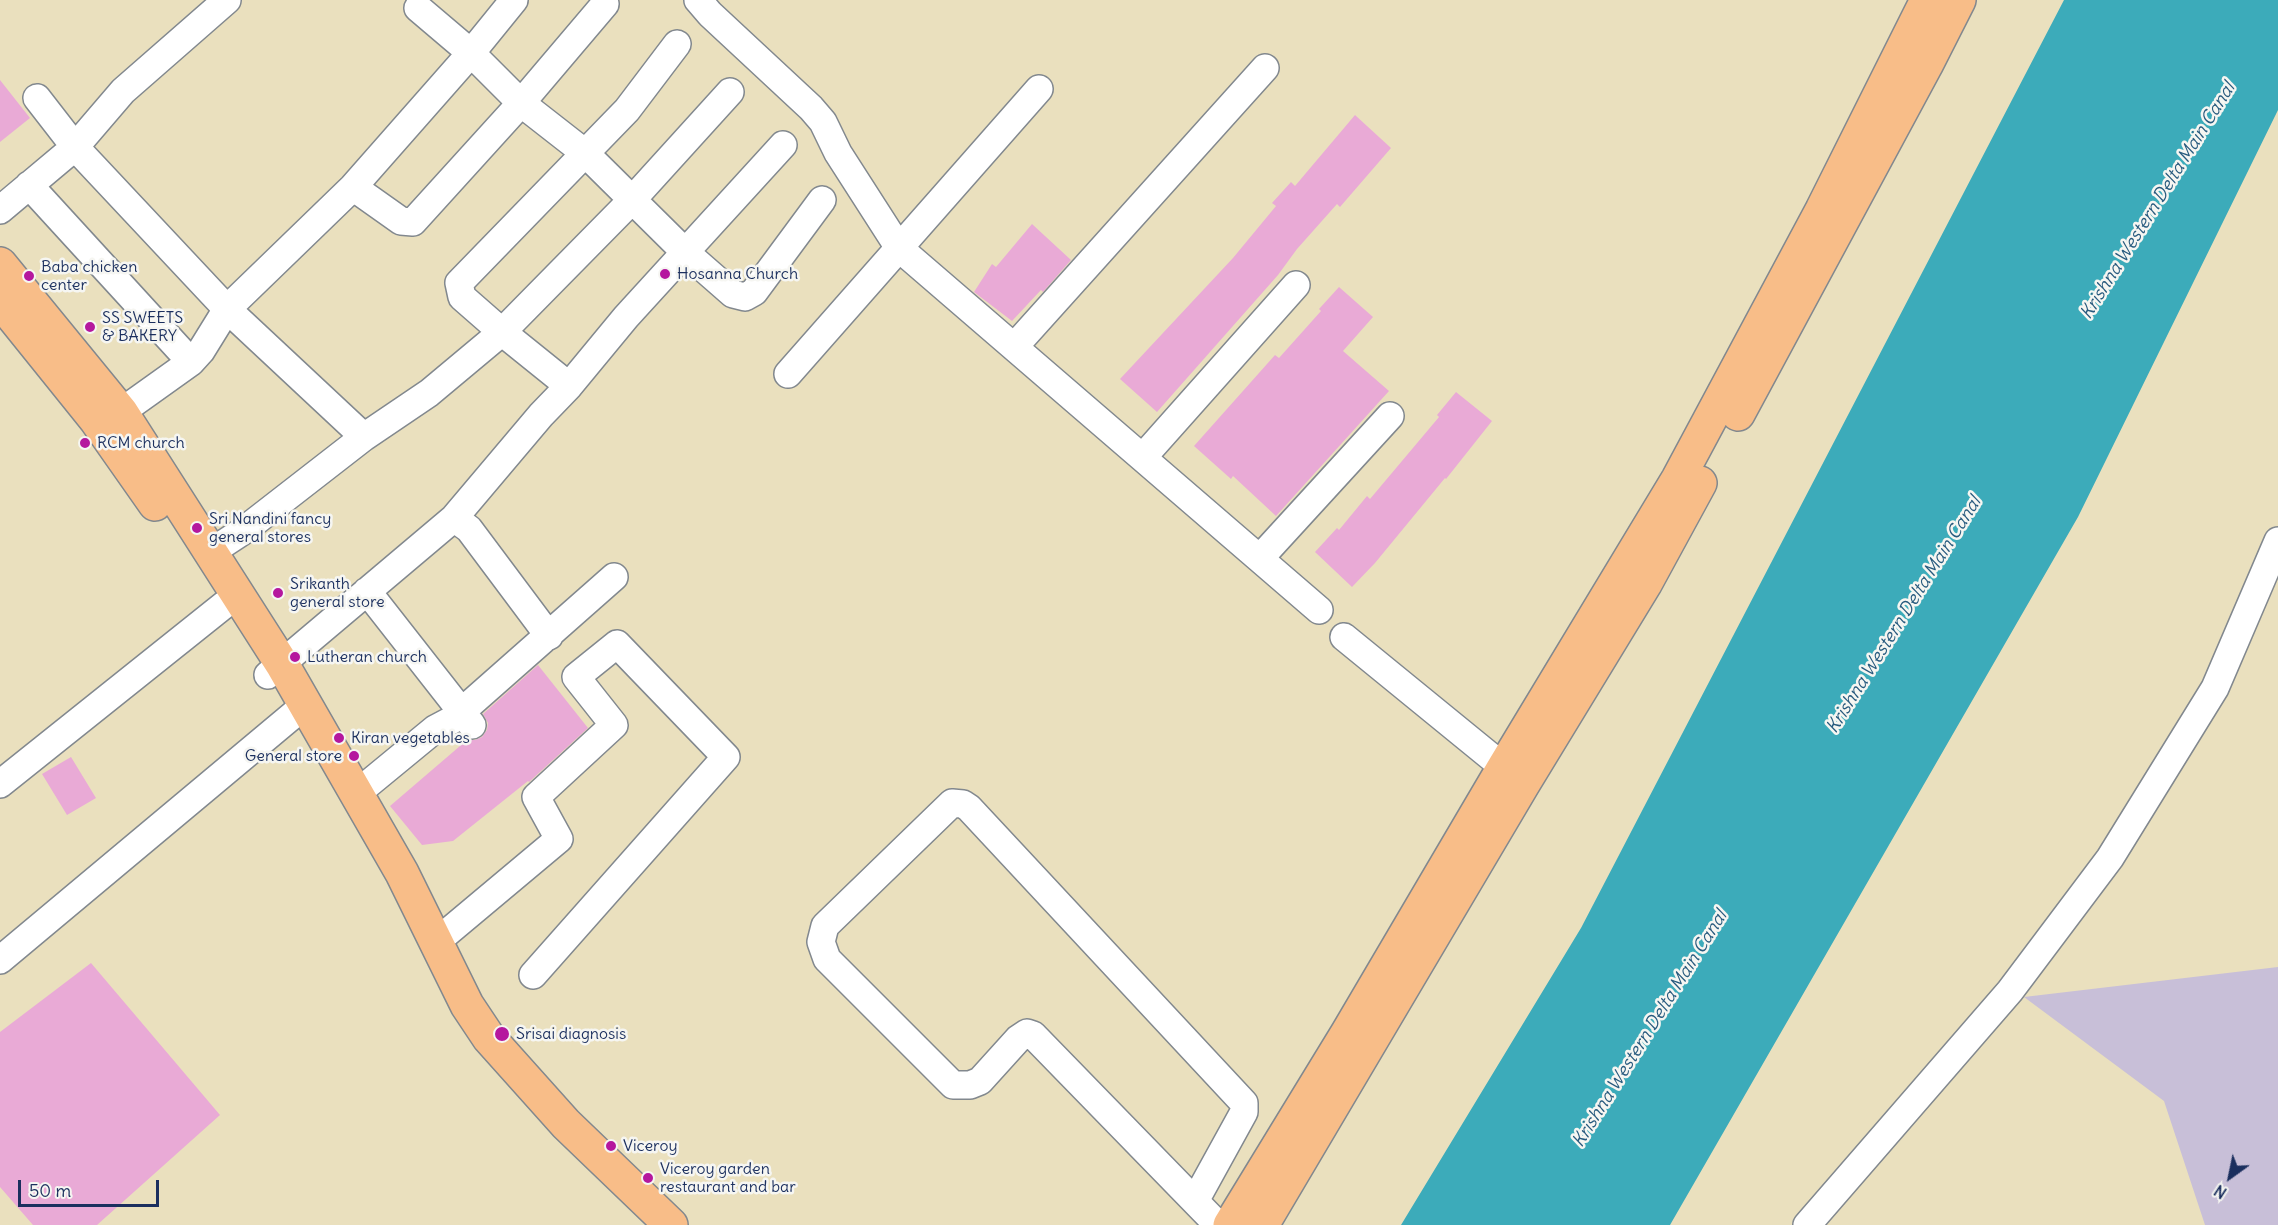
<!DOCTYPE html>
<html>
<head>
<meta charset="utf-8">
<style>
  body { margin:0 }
  #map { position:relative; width:2278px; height:1225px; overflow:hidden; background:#eae0be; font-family:Delius,sans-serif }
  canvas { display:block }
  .north { position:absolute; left:2200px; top:1147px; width:60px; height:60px; -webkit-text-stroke:4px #f6f6f2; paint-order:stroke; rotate:213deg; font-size:16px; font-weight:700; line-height:24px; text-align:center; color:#1b2f5e }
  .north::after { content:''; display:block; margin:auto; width:21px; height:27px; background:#1b2f5e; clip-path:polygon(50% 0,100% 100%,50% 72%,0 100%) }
  .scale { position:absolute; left:18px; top:1180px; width:141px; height:27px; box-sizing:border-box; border:3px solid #1b2f5e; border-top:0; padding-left:8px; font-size:18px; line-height:21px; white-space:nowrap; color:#1b2f5e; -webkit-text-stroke:4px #f6f6f2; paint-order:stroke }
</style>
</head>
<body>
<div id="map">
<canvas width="2278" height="1225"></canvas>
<div class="north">N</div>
<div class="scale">50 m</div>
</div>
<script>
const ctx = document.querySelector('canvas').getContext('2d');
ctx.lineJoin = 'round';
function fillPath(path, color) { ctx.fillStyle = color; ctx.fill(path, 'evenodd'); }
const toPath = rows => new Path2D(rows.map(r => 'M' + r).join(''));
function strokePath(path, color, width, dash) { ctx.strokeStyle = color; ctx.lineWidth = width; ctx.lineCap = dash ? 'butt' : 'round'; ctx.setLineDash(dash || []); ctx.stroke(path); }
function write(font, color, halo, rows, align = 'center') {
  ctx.font = font + ' Delius,sans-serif'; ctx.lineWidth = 5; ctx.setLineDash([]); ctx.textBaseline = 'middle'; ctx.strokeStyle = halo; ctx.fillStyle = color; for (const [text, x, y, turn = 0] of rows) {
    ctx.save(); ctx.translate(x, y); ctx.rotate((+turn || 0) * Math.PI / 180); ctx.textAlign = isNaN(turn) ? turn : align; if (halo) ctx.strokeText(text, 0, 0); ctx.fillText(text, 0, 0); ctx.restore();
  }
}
fillPath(toPath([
  [2278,967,2278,1225,2205,1225,2164,1101,2024,997]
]), '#c8bfd8');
fillPath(toPath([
  [2064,0,2278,0,2278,110,2078,517,1670,1225,1401,1225,1581,928]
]), '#3cabba');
fillPath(toPath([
  [0,80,30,118,0,142],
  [1355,115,1391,148,1340,207,1337,204,1297,249,1278,275,1157,412,1120,379,1233,258,1276,206,1272,203,1291,182,1295,186],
  [1032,224,1071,260,1043,292,1041,290,1012,321,974,292,992,264,996,267],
  [1339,287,1373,317,1343,351,1389,391,1276,516,1233,476,1231,479,1194,446,1275,355,1279,358,1321,311,1319,309],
  [1456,392,1492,421,1446,479,1445,478,1375,563,1352,587,1315,552,1337,528,1339,530,1367,496,1370,499,1439,417,1437,415],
  [538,665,588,728,529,782,528,781,453,841,422,845,390,806,467,740,475,740,482,737,487,730,488,723,483,714],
  [71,757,96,798,67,815,42,774],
  [91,963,220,1115,97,1225,33,1225,0,1187,0,1032]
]), '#e9aad6');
const minor = toPath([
  [698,0,710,14,811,108,823,122,838,153,899,248,1319,610],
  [418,8,471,53,521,103,585,153,685,252,733,294,745,297,754,292,822,200],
  [37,98,75,147,227,309,364,437],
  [29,185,191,362],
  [353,187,401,221,413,222,521,103,605,4],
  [0,210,75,147,123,91,227,0],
  [1014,347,1265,68],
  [788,374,1039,89],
  [569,386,502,332,462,297,459,283,627,110,677,44],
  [121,412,191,362,201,351,227,309,353,187,471,53,514,0],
  [1143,457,1296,285],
  [454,518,469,529,549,636],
  [211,552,243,531,364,437,429,393,502,332,632,200,730,92],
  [1260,558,1390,416],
  [367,591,472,725],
  [1344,637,1518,779],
  [268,675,454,518,541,415,569,386,626,317,783,145],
  [0,784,224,605,240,597],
  [356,794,435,729,452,720,614,577],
  [436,942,559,839,536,797,614,725,576,677,617,644,726,757,533,975],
  [0,960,293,715,306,708],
  [1195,1201,1244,1112,1244,1103,969,808,963,804,952,803,825,926,821,942,827,959,953,1085,970,1085,980,1081,1018,1039,1027,1033,1033,1035,1218,1225],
  [1807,1225,2010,991,2110,858,2215,688,2278,541]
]);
const major = toPath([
  [0,264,121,412,282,664,402,873,467,1005,489,1038,566,1124,671,1225],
  [1,302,96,420,155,504],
  [1738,414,1926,65,1959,0],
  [1230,1225,1348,1032,1504,767,1678,479,1822,210,1927,0],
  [1262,1225,1523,784,1645,584,1700,483]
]);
strokePath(minor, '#82888e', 30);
strokePath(major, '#82888e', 36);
strokePath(minor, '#fff', 27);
strokePath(major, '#f8bd88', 33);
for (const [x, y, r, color] of [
  [665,274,6,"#b5179e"],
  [29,276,6,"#b5179e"],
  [90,327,6,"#b5179e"],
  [85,443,6,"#b5179e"],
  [197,528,6,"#b5179e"],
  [278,593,6,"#b5179e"],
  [295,657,6,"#b5179e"],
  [339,738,6,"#b5179e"],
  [354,756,6,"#b5179e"],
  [502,1034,8,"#b5179e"],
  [611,1146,6,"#b5179e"],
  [648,1178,6,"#b5179e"]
]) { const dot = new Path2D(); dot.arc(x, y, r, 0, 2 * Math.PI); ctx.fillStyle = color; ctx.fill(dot); strokePath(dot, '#f6f6f2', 2); }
write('16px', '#1b2f5e', '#f6f6f2', [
  ["Baba chicken",41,267],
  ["center",41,285],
  ["Hosanna Church",677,274],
  ["SS SWEETS",102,318],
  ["& BAKERY",102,336],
  ["RCM church",97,443],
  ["Sri Nandini fancy",209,519],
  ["general stores",209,537],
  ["Srikanth",290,584],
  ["general store",290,602],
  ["Lutheran church",307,657],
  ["Kiran vegetables",351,738],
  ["General store",342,756,"right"],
  ["Srisai diagnosis",516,1034],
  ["Viceroy",623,1146],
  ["Viceroy garden",660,1169],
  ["restaurant and bar",660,1187]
], 'left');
write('italic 18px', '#275a7e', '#f6f6f2', [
  ["Krishna Western Delta Main Canal",2158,201,-58],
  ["Krishna Western Delta Main Canal",1904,615,-58],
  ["Krishna Western Delta Main Canal",1650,1029,-58]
]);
</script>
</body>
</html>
